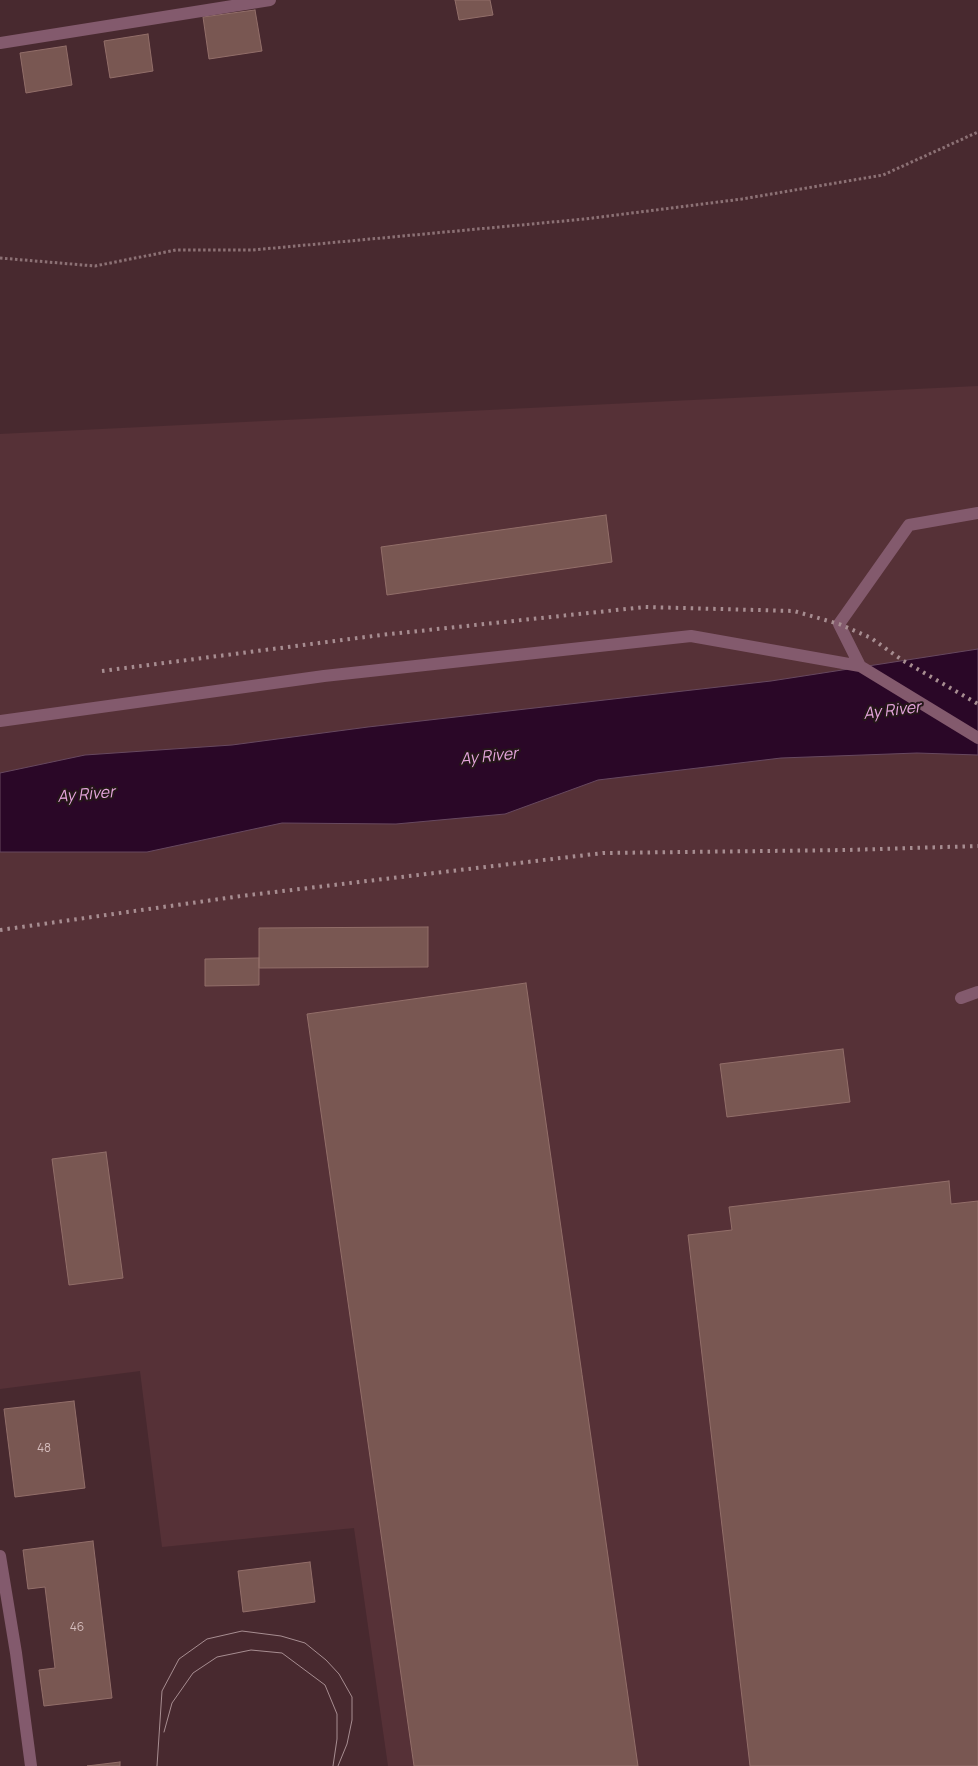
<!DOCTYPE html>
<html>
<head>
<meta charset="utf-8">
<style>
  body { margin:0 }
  canvas { display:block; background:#48292f }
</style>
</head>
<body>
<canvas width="978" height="1766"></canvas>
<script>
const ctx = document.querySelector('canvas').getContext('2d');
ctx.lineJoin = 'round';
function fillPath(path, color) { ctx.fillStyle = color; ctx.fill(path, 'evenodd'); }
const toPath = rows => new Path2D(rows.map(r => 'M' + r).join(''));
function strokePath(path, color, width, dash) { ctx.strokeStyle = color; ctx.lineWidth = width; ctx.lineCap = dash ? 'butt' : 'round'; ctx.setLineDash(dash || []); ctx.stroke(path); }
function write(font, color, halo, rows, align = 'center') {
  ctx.font = font + ' Manrope,sans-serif'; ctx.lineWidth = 4; ctx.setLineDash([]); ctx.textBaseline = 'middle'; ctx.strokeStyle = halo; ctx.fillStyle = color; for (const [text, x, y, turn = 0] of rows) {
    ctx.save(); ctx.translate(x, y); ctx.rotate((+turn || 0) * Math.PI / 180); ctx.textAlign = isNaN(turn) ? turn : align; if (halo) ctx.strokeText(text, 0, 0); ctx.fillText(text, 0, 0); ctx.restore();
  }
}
fillPath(toPath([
  [978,386,978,1766,388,1766,354,1528,162,1547,140,1371,0,1389,0,434]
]), '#563137');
const water = toPath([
  [978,649,978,755,917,753,781,758,598,780,505,814,396,824,282,823,147,852,0,852,0,773,85,755,232,745,368,727,771,681,978,649]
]);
fillPath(water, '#2a0727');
strokePath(water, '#67485f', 1);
const building = toPath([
  [455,0,490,0,493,15,459,20,455,0],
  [255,10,262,51,209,59,203,17,255,10],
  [148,34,153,71,110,78,104,41,148,34],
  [66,46,72,85,26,93,20,53,66,46],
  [606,515,612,562,387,595,381,547,606,515],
  [428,927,428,967,259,968,259,928,428,927],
  [259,958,259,985,205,986,205,959,259,958],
  [526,983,638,1766,414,1766,307,1014,526,983],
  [843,1049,850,1102,727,1117,720,1064,843,1049],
  [106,1152,123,1278,69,1285,52,1159,106,1152],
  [949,1181,951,1204,978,1201,978,1766,750,1766,688,1235,732,1230,729,1207,949,1181],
  [74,1401,85,1488,15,1497,4,1409,74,1401],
  [93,1541,112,1698,44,1706,39,1670,55,1668,45,1587,28,1589,23,1550,93,1541],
  [310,1562,315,1602,243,1612,238,1571,310,1562],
  [120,1762,120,1766,87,1766,120,1762]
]);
fillPath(building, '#795752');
strokePath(building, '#926e69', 1);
strokePath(toPath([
  [0,258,95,266,176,250,253,250,585,219,742,199,883,175,978,132]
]), '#8c7175', 3, [2.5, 2.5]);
strokePath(toPath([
  [0,43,270,0],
  [860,666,839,624,909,525,978,513],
  [0,721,324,676,691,636,860,666,978,738],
  [961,998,978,992],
  [0,1556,16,1653,31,1766]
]), '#835a6d', 12);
strokePath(toPath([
  [164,1732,172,1703,193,1673,217,1657,251,1650,282,1653,325,1685,337,1714,337,1739,333,1766],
  [157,1766,162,1691,179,1659,207,1639,242,1631,281,1636,305,1643,326,1660,339,1674,352,1697,352,1720,347,1744,338,1766]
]), '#a78d91', 1);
strokePath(toPath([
  [102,671,381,635,645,607,794,611,839,624,871,638,902,660,978,704],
  [0,930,241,896,603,853,847,850,978,846]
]), '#a78d91', 4, [2.5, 5]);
write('12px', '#d5bdbd', null, [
  ["48",44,1449],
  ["46",77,1628]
]);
write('italic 16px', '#e6a6dd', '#251719', [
  ["Ay River",892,711,-7],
  ["Ay River",489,757,-6],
  ["Ay River",86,795,-5]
]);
</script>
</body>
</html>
